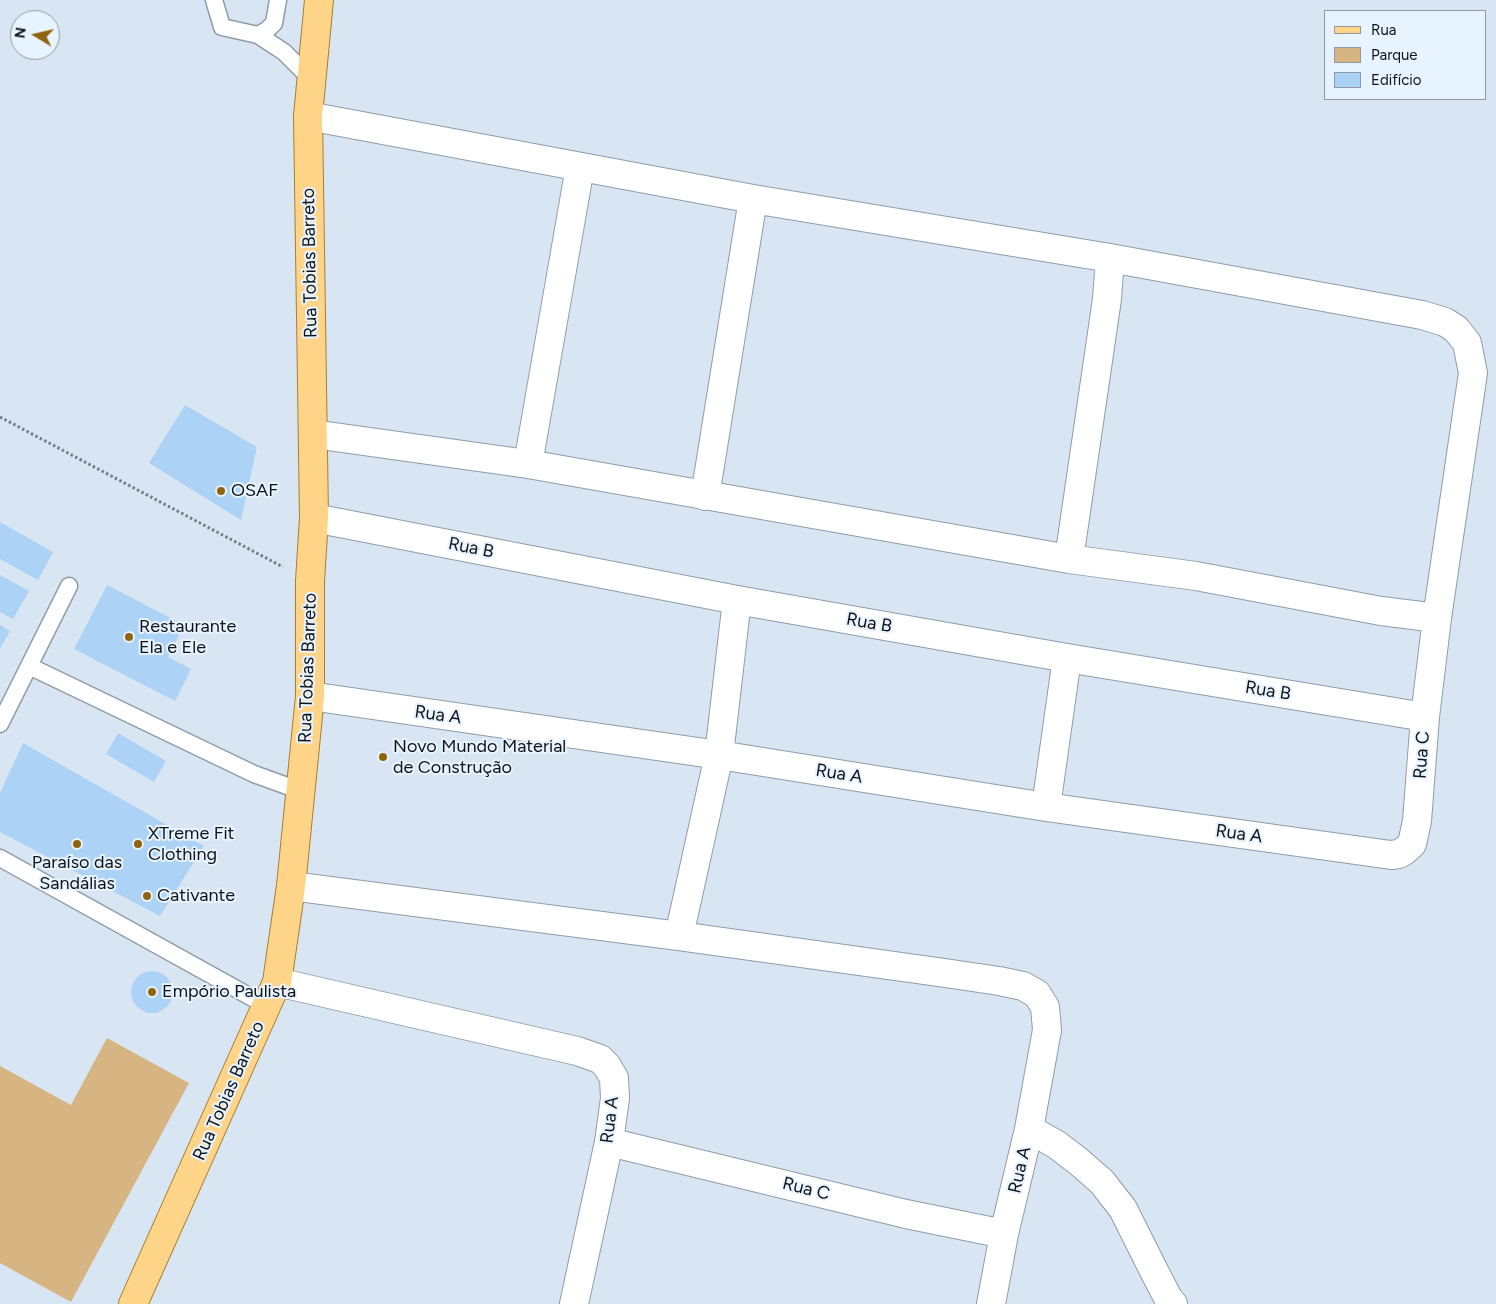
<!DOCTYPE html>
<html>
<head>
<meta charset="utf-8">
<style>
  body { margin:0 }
  #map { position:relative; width:1496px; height:1304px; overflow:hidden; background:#d8e6f4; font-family:Figtree,sans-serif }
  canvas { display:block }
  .legend { position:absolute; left:1324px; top:10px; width:162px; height:90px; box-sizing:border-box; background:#e7f3fe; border:1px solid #9099a2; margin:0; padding:6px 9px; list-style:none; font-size:15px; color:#0e1317 }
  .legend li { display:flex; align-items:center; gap:10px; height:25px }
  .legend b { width:25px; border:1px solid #9099a2 }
  .north { position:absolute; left:10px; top:10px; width:50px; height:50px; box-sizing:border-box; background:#e7f3fe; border:1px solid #9099a2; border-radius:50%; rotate:279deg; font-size:14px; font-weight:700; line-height:20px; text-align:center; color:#0e1317 }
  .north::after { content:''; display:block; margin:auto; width:18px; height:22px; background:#90640d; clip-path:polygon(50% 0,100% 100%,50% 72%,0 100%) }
</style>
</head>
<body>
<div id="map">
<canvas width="1496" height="1304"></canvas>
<ul class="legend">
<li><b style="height:6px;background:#fed489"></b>Rua</li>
<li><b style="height:14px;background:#d7b582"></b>Parque</li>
<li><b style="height:14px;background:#acd2f5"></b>Edifício</li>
</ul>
<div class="north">N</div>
</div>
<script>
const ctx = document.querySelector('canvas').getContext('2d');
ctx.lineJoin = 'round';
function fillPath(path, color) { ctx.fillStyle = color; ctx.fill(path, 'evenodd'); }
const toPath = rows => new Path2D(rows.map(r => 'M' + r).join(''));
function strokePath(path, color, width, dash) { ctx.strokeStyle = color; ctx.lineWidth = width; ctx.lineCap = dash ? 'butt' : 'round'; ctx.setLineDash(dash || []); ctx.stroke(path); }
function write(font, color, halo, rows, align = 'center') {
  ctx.font = font + ' Figtree,sans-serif'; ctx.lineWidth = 4; ctx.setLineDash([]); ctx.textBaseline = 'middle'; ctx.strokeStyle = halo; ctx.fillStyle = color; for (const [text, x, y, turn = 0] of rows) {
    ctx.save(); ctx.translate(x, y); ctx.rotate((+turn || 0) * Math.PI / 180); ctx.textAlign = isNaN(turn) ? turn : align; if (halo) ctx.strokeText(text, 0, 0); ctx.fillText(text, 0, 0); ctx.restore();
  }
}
fillPath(toPath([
  [107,1038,189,1083,71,1302,0,1263,0,1066,71,1105]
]), '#d7b582');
fillPath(toPath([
  [185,405,257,447,241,520,149,463],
  [0,522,53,552,38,580,0,559],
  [0,575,29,591,13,619,0,612],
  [107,585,184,625,168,657,191,669,175,701,74,649],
  [0,625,10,631,0,649],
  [118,733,166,761,154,782,106,754],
  [23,743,204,846,160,916,0,832,0,793],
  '131 992a21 21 0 1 1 42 0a21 21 0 1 1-42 0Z'
]), '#acd2f5');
const lane = toPath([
  [214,0,222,27,258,35,284,52,311,79],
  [258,35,267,30,274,23,278,0],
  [29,666,254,774,301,791],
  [0,724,69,586],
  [0,858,267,1006]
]);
const street = toPath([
  [308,116,753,199,1110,258,1422,315,1445,322,1456,329,1467,343,1473,373,1437,618,1425,717,1417,821,1412,844,1404,851,1399,854,1391,855,1046,807,719,755,310,696],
  [313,434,528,464,1069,559,1196,576,1381,611,1437,618],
  [528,464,580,167],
  [705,496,753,199],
  [314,518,737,600,1067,658,1425,717],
  [1069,559,1107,299,1110,258],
  [1046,807,1067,658],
  [291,886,679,936,945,973,999,981,1023,986,1037,994,1045,1007,1047,1030,1029,1129,1004,1234,991,1304],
  [679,936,719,755,737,600],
  [277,982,577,1051,600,1059,607,1066,614,1078,615,1098,609,1142,574,1304],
  [1029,1129,1057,1145,1078,1161,1102,1182,1123,1209,1153,1269,1168,1298,1173,1304],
  [609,1142,906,1214,1004,1234]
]);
const primary = toPath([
  [133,1304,277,982,291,886,310,696,310,581,314,518,308,116,319,0]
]);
strokePath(lane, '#8f9daa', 19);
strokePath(street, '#8f9daa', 30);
strokePath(primary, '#aa7e2e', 30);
strokePath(toPath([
  [0,417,283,567]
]), '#747e87', 3, [2.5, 2.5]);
strokePath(lane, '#fff', 16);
strokePath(street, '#fff', 28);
strokePath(primary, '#fed489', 28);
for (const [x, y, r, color] of [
  [221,491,5,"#90640d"],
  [129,637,5,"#90640d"],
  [383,757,5,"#90640d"],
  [77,844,5,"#90640d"],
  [138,844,5,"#90640d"],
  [147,896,5,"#90640d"],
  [152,992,5,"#90640d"]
]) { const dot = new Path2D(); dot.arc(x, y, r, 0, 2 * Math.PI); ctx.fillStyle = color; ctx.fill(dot); strokePath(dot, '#e7f3fe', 2); }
write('18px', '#0e1317', '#e7f3fe', [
  ["Rua Tobias Barreto",310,263,-91],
  ["Rua B",471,548,11],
  ["Rua B",869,623,10],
  ["Rua Tobias Barreto",308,668,-88],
  ["Rua B",1268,691,9],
  ["Rua A",438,715,8],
  ["Rua C",1422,755,-86],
  ["Rua A",839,774,9],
  ["Rua A",1239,834,8],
  ["Rua Tobias Barreto",229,1091,-66],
  ["Rua A",610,1120,-83],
  ["Rua A",1020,1170,-77],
  ["Rua C",806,1189,14]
]);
write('18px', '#0e1317', '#e7f3fe', [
  ["OSAF",231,491],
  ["Restaurante",139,627],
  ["Ela e Ele",139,648],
  ["Novo Mundo Material",393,747],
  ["de Construção",393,768],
  ["XTreme Fit",148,834],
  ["Clothing",148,855],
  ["Paraíso das",77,863,"center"],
  ["Sandálias",77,884,"center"],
  ["Cativante",157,896],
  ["Empório Paulista",162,992]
], 'left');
</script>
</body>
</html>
